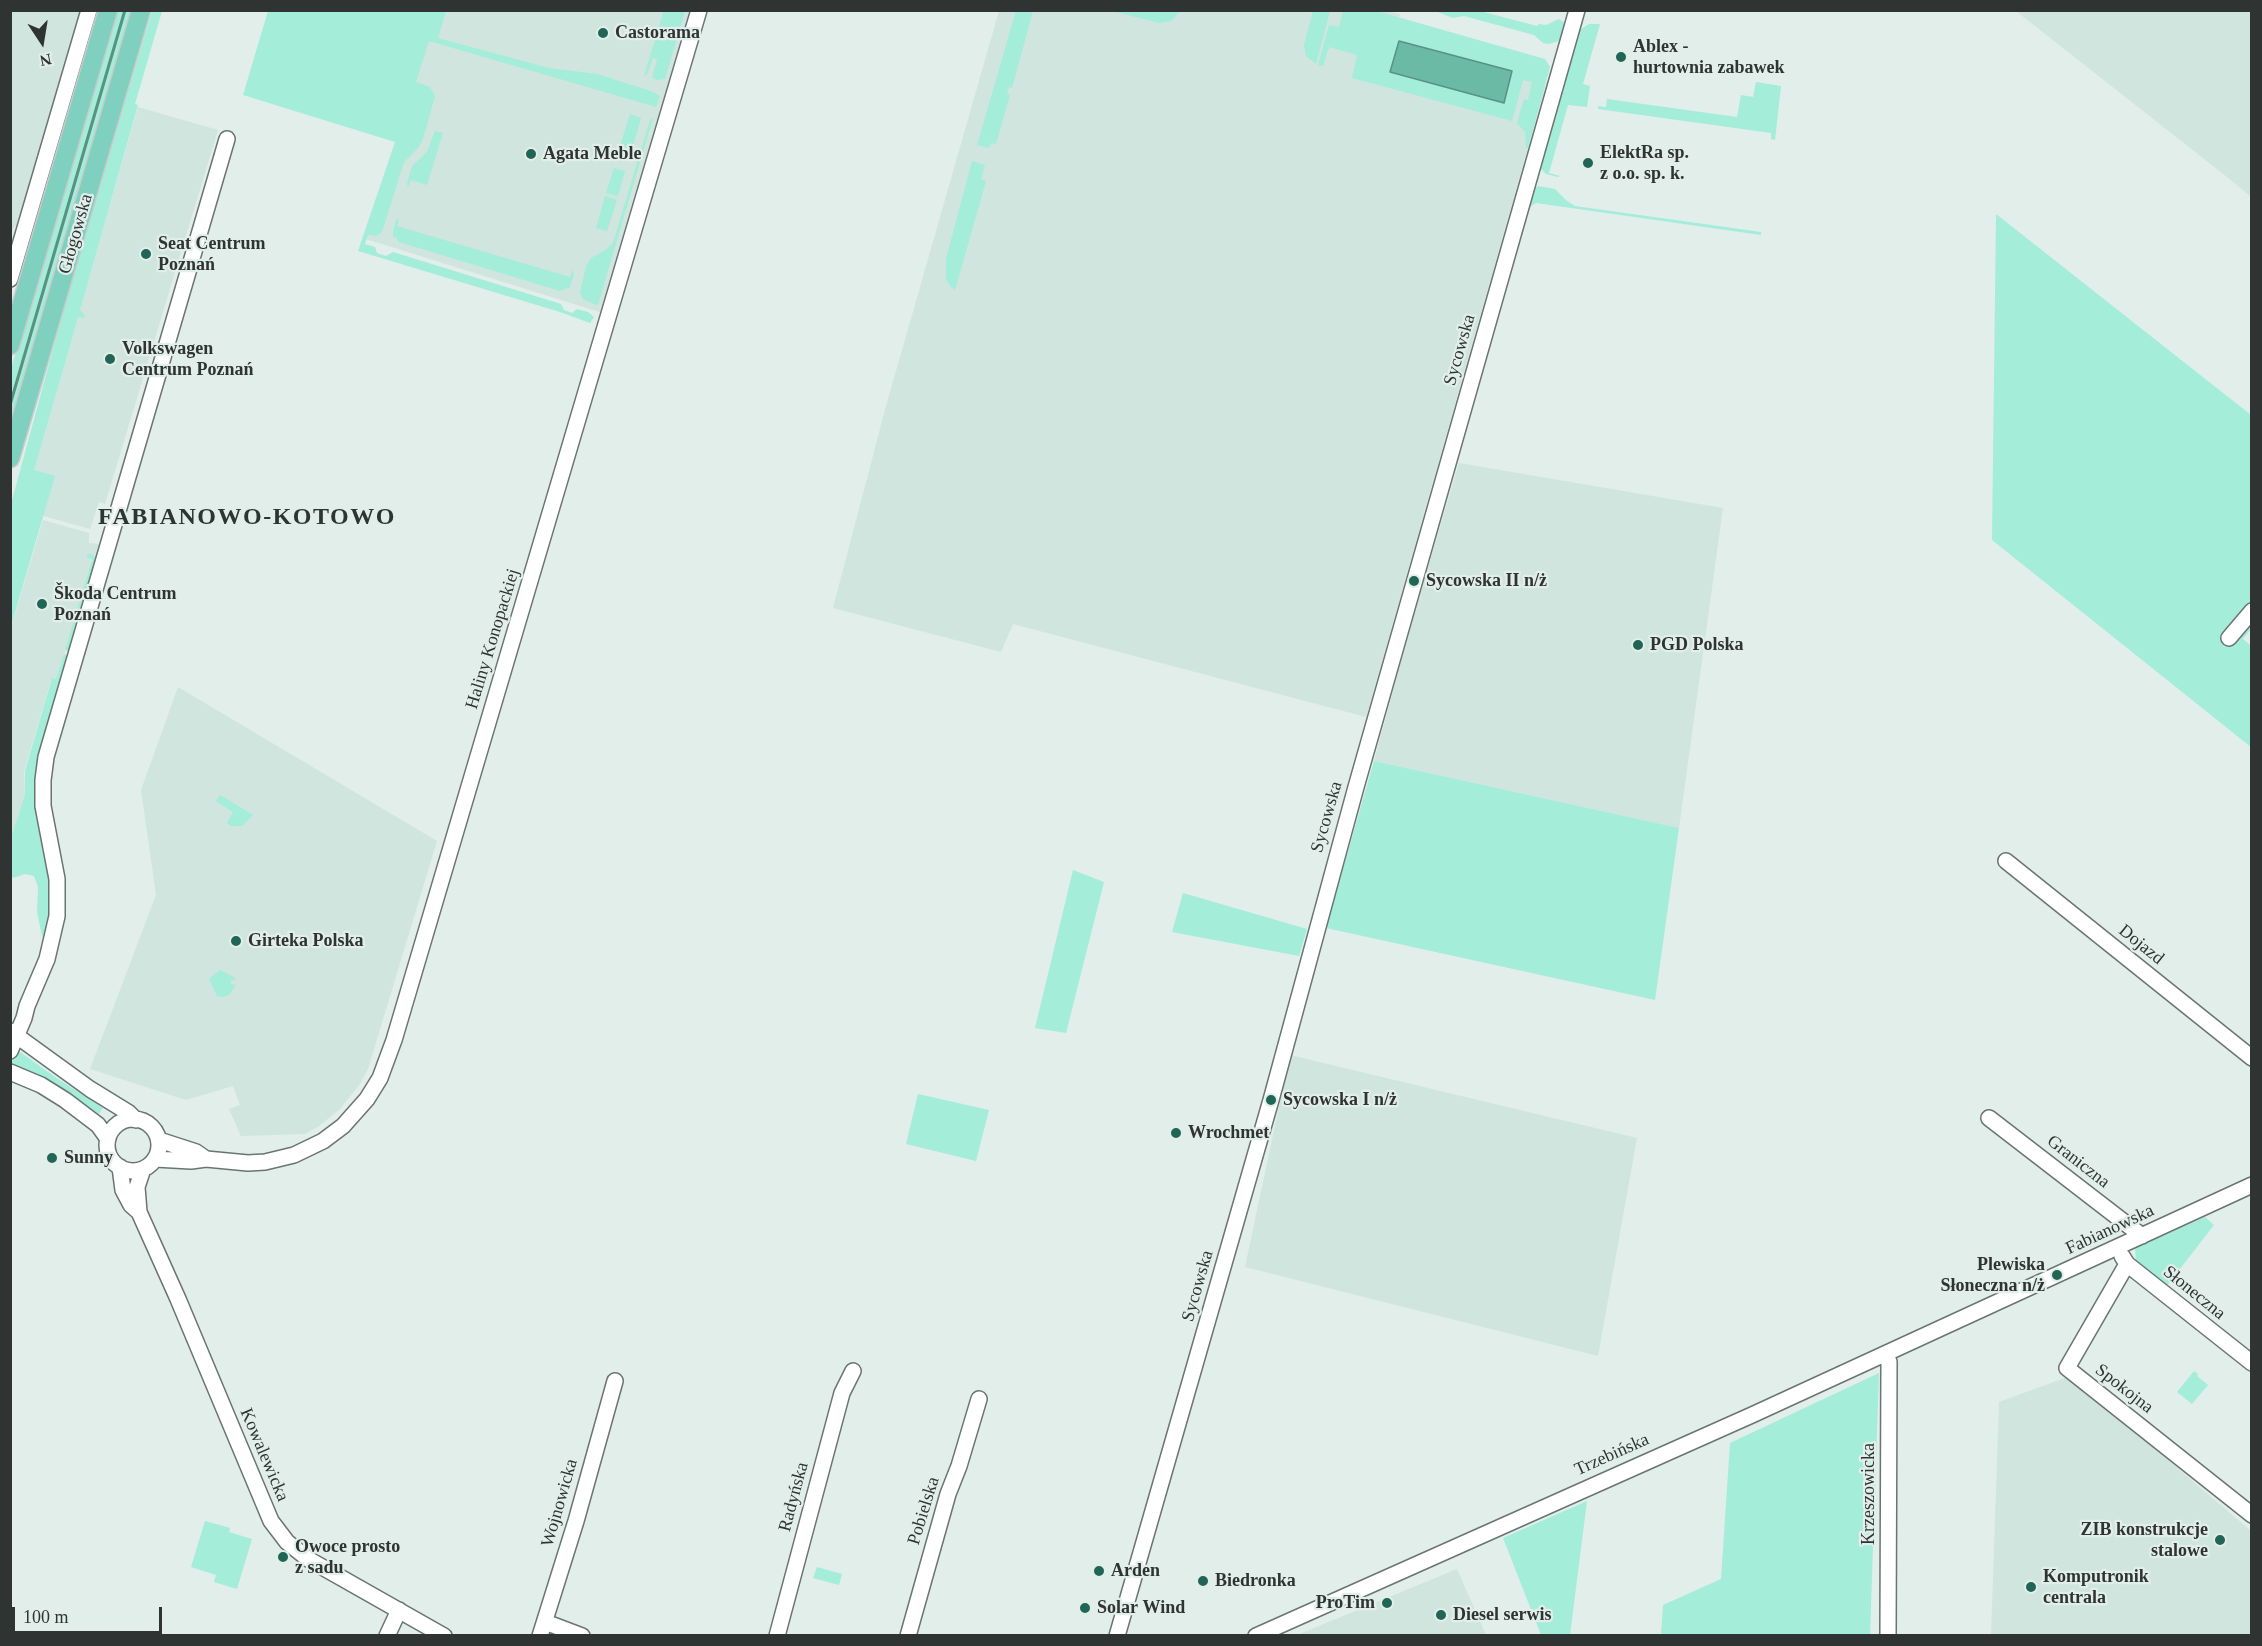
<!DOCTYPE html>
<html>
<head>
<meta charset="utf-8">
<style>
  body { margin:0 }
  #map { position:relative; width:2262px; height:1646px; overflow:hidden; background:#e1eeea; font-family:Georgia,serif }
  canvas { display:block }
  .frame { position:absolute; inset:0; border:12px solid #2f3433; pointer-events:none }
  .north { position:absolute; left:12px; top:12px; width:60px; height:60px; -webkit-text-stroke:4px #e1eeea; paint-order:stroke; rotate:168deg; font-size:16px; font-weight:700; line-height:24px; text-align:center; color:#2f3433 }
  .north::after { content:''; display:block; margin:auto; width:21px; height:27px; background:#2f3433; clip-path:polygon(50% 0,100% 100%,50% 72%,0 100%) }
  .scale { position:absolute; left:12px; top:1607px; width:150px; height:27px; box-sizing:border-box; border:3px solid #2f3433; border-top:0; padding-left:8px; font-size:18px; line-height:21px; white-space:nowrap; color:#2f3433; -webkit-text-stroke:4px #e1eeea; paint-order:stroke }
</style>
</head>
<body>
<div id="map">
<canvas width="2262" height="1646"></canvas>
<div class="frame"></div>
<div class="north">N</div>
<div class="scale">100 m</div>
</div>
<script>
const ctx = document.querySelector('canvas').getContext('2d');
ctx.lineJoin = 'round';
function fillPath(path, color) { ctx.fillStyle = color; ctx.fill(path, 'evenodd'); }
const toPath = rows => new Path2D(rows.map(r => 'M' + r).join(''));
function strokePath(path, color, width, dash) { ctx.strokeStyle = color; ctx.lineWidth = width; ctx.lineCap = dash ? 'butt' : 'round'; ctx.setLineDash(dash || []); ctx.stroke(path); }
function write(font, color, halo, rows, align = 'center') {
  ctx.font = font + ' Georgia,serif'; ctx.lineWidth = 4.5; ctx.setLineDash([]); ctx.textBaseline = 'middle'; ctx.strokeStyle = halo; ctx.fillStyle = color; for (const [text, x, y, turn = 0] of rows) {
    ctx.save(); ctx.translate(x, y); ctx.rotate((+turn || 0) * Math.PI / 180); ctx.textAlign = isNaN(turn) ? turn : align; if (halo) ctx.strokeText(text, 0, 0); ctx.fillText(text, 0, 0); ctx.restore();
  }
}
fillPath(toPath([
  [10,11,84,11,20,222,14,227,11,234,14,239,10,238],
  [436,11,699,11,609,315,366,239],
  [999,11,1387,11,1400,14,1399,18,1525,55,1545,88,1366,717,1013,624,1001,652,833,608,886,406],
  [2016,11,2251,11,2251,197,2232,181],
  [138,107,218,130,105,504,99,502,90,529,22,510],
  [1459,463,1723,508,1679,828,1374,761,1409,632],
  [43,520,89,533,89,543,99,544,103,541,97,564,88,555,86,558,90,559,92,564,56,681,51,680,24,772,25,796,11,839,11,628],
  [178,687,437,841,368,1069,360,1084,340,1109,319,1126,305,1134,241,1136,229,1109,240,1105,233,1086,186,1100,90,1069,156,895,141,790],
  [1290,1055,1637,1138,1598,1356,1245,1267],
  [2070,1376,2251,1531,2251,1635,1991,1636,1999,1402],
  [1457,1569,1486,1635,1297,1635]
]), '#d0e5de');
fillPath(toPath([
  [664,10,685,11,665,79,657,80,652,77,657,60,653,58,647,75,644,76],
  [1373,10,1545,59,1550,67,1528,148,1526,148,1525,132,1517,123,1524,99,1528,100,1532,82,1523,80,1512,121,1352,78,1357,55,1329,47,1323,66,1318,65,1329,25,1339,27,1343,11],
  [115,11,133,11,11,433,11,369],
  [152,11,162,11,135,104,138,105,80,310,85,316,85,318,78,317,34,470,55,476,11,626,11,504,71,283],
  [446,11,438,38,549,68,597,74,651,91,660,96,656,107,429,41,416,82,430,87,435,96,423,139,418,148,404,162,382,232,376,236,368,235,365,244,375,247,377,253,386,256,393,252,561,304,564,310,572,313,577,309,588,312,594,317,590,323,560,312,358,251,395,142,243,95,268,11],
  [1016,11,1033,11,1012,88,1009,87,1007,94,1010,95,996,144,991,143,989,148,977,145],
  [1112,11,1148,12,1148,11,1180,11,1171,21,1159,23],
  [1313,11,1330,11,1316,64,1306,56,1304,45],
  [1435,11,1480,11,1537,26,1539,24,1546,25,1559,19,1566,24,1564,36,1559,41,1548,44,1543,43,1534,35,1464,16,1453,18],
  [1589,24,1600,24,1583,84,1590,86,1587,107,1568,105,1549,173,1560,176,1558,177,1546,174,1540,168,1578,31],
  [1756,82,1781,86,1775,140,1771,139,1771,133,1598,109,1598,106,1606,107,1607,99,1737,117,1741,95,1753,97],
  [630,114,641,118,632,149,620,146],
  [653,118,598,305,594,304,583,299,580,292,586,266,591,258,607,249,613,243,650,120],
  [435,131,443,133,427,185,411,180,408,187,407,184,411,169,413,165,427,152],
  [972,161,985,165,981,179,986,181,955,290,949,285,946,279,946,259],
  [614,168,625,171,618,196,606,193],
  [1538,186,1555,189,1567,201,1575,206,1761,232,1761,235,1536,203,1530,207,1525,218,1534,189],
  [605,196,617,200,607,231,596,228],
  [1996,214,2251,415,2252,628,2243,639,2251,646,2251,747,1992,540],
  [399,219,397,226,570,277,572,270,574,274,569,289,567,288,560,291,399,242,396,237,393,237,393,233,396,220],
  [88,554,92,554,96,558,96,564,71,651,65,650,92,560,86,557],
  [64,654,68,656,42,750,53,903,46,940,42,936,37,912,38,887,34,876,25,874,13,878,11,876,11,838,25,795,25,771,52,678,56,679],
  [1374,761,1679,828,1655,1000,1326,928],
  [220,795,253,815,242,826,231,826,227,823,233,812,216,801],
  [1073,870,1104,882,1066,1033,1035,1028],
  [1183,893,1307,929,1299,956,1172,932],
  [220,970,234,977,236,980,231,980,231,984,236,985,229,995,223,997,217,996,209,979],
  [16,1049,55,1077,103,1108,99,1114,54,1083,11,1064],
  [918,1094,989,1110,976,1161,906,1144],
  [2205,1217,2214,1225,2166,1287,2136,1261,2135,1248],
  [2194,1371,2198,1374,2197,1376,2208,1385,2192,1404,2177,1392],
  [1879,1373,1870,1635,1661,1635,1663,1605,1721,1579,1730,1443],
  [1587,1501,1570,1635,1541,1635,1503,1538],
  [205,1521,230,1528,229,1532,252,1539,237,1589,214,1582,216,1575,191,1567],
  [817,1567,842,1574,839,1585,813,1578]
]), '#a3edd9');
const water = toPath([
  [1399,41,1512,71,1504,103,1390,72,1399,41]
]);
fillPath(water, '#6bbaa5');
strokePath(water, '#599283', 1.5);
strokePath(toPath([
  [10,405,125,10]
]), '#599283', 3);
const minor = toPath([
  [10,279,89,10],
  [2229,638,2252,611],
  [2006,861,2252,1058],
  [10,1031,90,1089,129,1113,136,1120],
  [10,1051,24,1018,27,1006,47,959,57,916,57,879,43,806,43,780,46,757,227,139],
  [10,1072,41,1085,65,1100,98,1125,108,1139],
  [1989,1118,2142,1236],
  '107 1145a26 26 0 1 1 52 0a26 26 0 1 1-52 0Z',
  [159,1140,196,1152,206,1159],
  [155,1159,191,1161,206,1159,248,1163,265,1162,294,1155,323,1141,343,1126,367,1099,380,1078,394,1040,699,10],
  [120,1167,123,1190,131,1205,139,1212],
  [143,1169,137,1187,139,1212,178,1299,271,1521,287,1542,308,1559,444,1636],
  [2122,1256,2127,1264,2252,1363],
  [2127,1264,2067,1368,2252,1515],
  [1886,1354,1889,1362,1888,1636],
  [545,1622,582,1636],
  [387,1636,399,1610],
  [540,1636,576,1521,615,1381],
  [777,1636,842,1393,853,1371],
  [908,1636,948,1494,959,1466,979,1399],
  [1117,1636,1271,1100,1356,787,1577,10],
  [1256,1636,1752,1415,2252,1185]
]);
const major = toPath([
  [10,345,108,10],
  [10,458,141,10]
]);
strokePath(minor, '#6a7572', 18);
strokePath(major, '#c9caca', 21);
strokePath(minor, '#fff', 15);
strokePath(major, '#80d0bf', 18);
for (const [x, y, r, color] of [
  [603,33,6,"#216556"],
  [1621,57,6,"#216556"],
  [531,154,6,"#216556"],
  [1588,163,6,"#216556"],
  [146,254,6,"#216556"],
  [110,359,6,"#216556"],
  [1414,581,6,"#216556"],
  [42,604,6,"#216556"],
  [1638,645,6,"#216556"],
  [236,941,6,"#216556"],
  [1271,1100,6,"#216556"],
  [1176,1133,6,"#216556"],
  [52,1158,6,"#216556"],
  [2057,1275,6,"#216556"],
  [2220,1540,6,"#216556"],
  [283,1557,6,"#216556"],
  [1099,1571,6,"#216556"],
  [1203,1581,6,"#216556"],
  [2031,1587,6,"#216556"],
  [1387,1603,6,"#216556"],
  [1085,1608,6,"#216556"],
  [1441,1615,6,"#216556"]
]) { const dot = new Path2D(); dot.arc(x, y, r, 0, 2 * Math.PI); ctx.fillStyle = color; ctx.fill(dot); strokePath(dot, '#e1eeea', 2); }
write('bold 18px', '#2f3433', '#e1eeea', [
  ["Castorama",615,33],
  ["Ablex -",1633,47],
  ["hurtownia zabawek",1633,68],
  ["ElektRa sp.",1600,153],
  ["z o.o. sp. k.",1600,174],
  ["Agata Meble",543,154],
  ["Seat Centrum",158,244],
  ["Poznań",158,265],
  ["Volkswagen",122,349],
  ["Centrum Poznań",122,370],
  ["Sycowska II n/ż",1426,581],
  ["Škoda Centrum",54,594],
  ["Poznań",54,615],
  ["PGD Polska",1650,645],
  ["Girteka Polska",248,941],
  ["Sycowska I n/ż",1283,1100],
  ["Wrochmet",1188,1133],
  ["Sunny",64,1158],
  ["Plewiska",2045,1265,"right"],
  ["Słoneczna n/ż",2045,1286,"right"],
  ["ZIB konstrukcje",2208,1530,"right"],
  ["stalowe",2208,1551,"right"],
  ["Owoce prosto",295,1547],
  ["z sadu",295,1568],
  ["Arden",1111,1571],
  ["Komputronik",2043,1577],
  ["centrala",2043,1598],
  ["Biedronka",1215,1581],
  ["ProTim",1375,1603,"right"],
  ["Solar Wind",1097,1608],
  ["Diesel serwis",1453,1615]
], 'left');
write('18px', '#2f3433', '#e1eeea', [
  ["Głogowska",76,234,-74],
  ["Sycowska",1460,350,-74],
  ["Haliny Konopackiej",493,639,-73],
  ["Sycowska",1327,817,-74],
  ["Dojazd",2141,945,39],
  ["Graniczna",2078,1162,38],
  ["Fabianowska",2110,1230,-25],
  ["Sycowska",1198,1286,-74],
  ["Słoneczna",2194,1293,39],
  ["Spokojna",2124,1389,38],
  ["Kowalewicka",264,1455,67],
  ["Trzebińska",1612,1455,-24],
  ["Krzeszowicka",1869,1494,-90],
  ["Radyńska",794,1497,-75],
  ["Wojnowicka",560,1503,-74],
  ["Pobielska",924,1511,-73]
]);
ctx.letterSpacing = '1.5px';
write('bold 24px', '#2b3532', '#e1eeea', [
  ["FABIANOWO-KOTOWO",247,518]
]);
ctx.letterSpacing = '0px';
</script>
</body>
</html>
